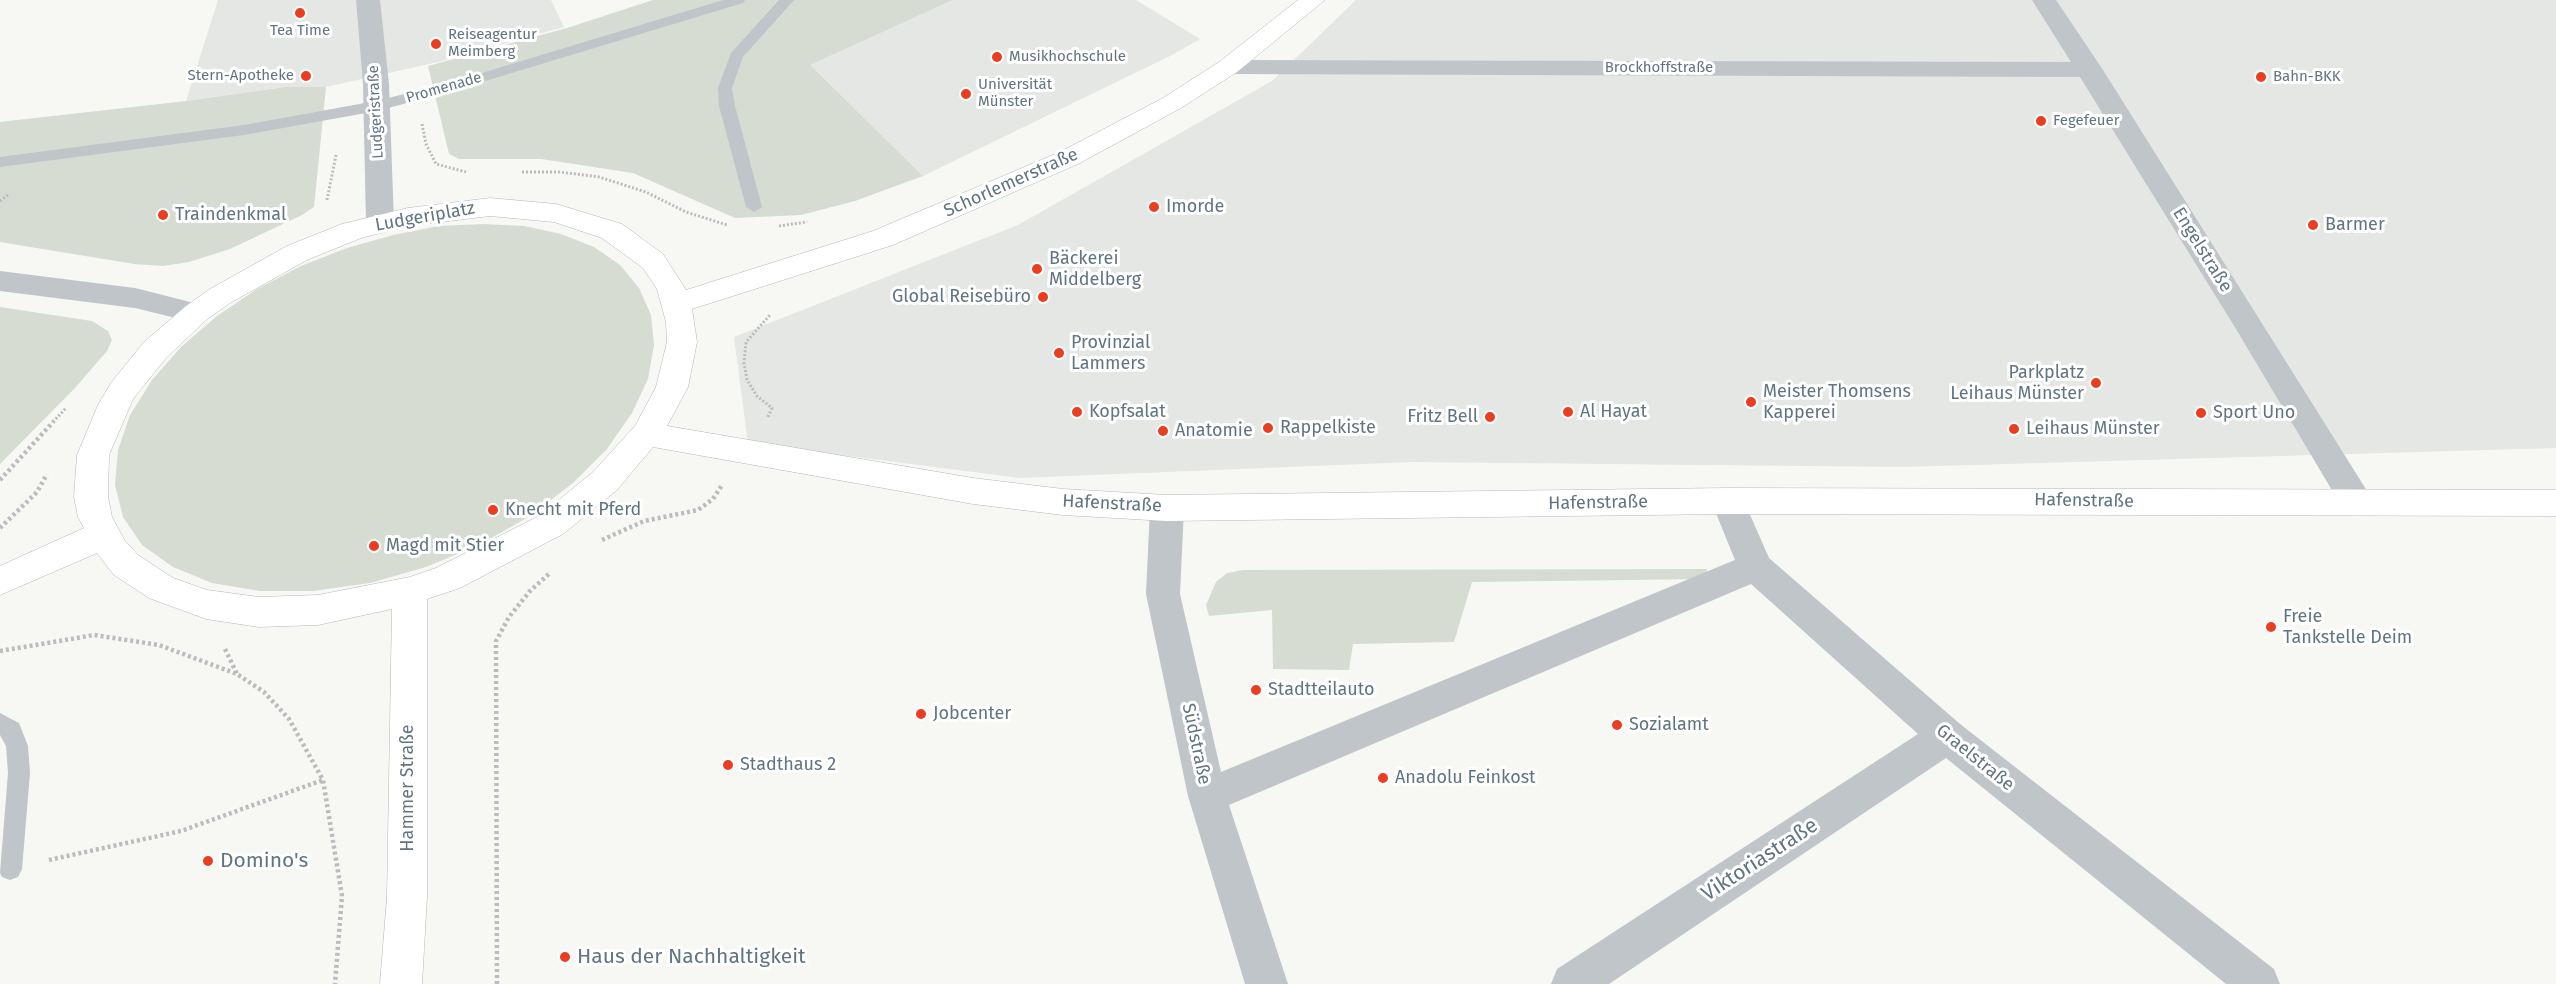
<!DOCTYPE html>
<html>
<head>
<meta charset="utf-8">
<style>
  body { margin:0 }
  canvas { display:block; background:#f7f7f4 }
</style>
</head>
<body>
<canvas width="2556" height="984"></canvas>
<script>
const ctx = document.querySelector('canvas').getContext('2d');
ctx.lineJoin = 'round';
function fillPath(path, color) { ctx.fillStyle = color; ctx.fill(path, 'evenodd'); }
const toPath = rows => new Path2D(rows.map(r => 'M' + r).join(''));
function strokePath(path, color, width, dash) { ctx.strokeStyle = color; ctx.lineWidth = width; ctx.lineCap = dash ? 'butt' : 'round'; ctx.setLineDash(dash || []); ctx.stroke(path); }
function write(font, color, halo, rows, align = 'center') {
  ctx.font = font + ' "Fira Sans",sans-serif'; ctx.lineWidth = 6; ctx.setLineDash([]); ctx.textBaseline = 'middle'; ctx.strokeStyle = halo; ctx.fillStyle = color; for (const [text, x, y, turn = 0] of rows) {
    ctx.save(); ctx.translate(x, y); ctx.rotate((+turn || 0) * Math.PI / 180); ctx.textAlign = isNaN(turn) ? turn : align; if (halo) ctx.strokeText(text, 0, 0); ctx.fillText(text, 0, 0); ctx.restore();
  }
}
fillPath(toPath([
  [218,0,551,0,564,27,438,62,326,87,284,87,186,101],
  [953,0,1136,0,1200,39,1172,55,923,176,809,65],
  [1356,0,2556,0,2556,448,1903,467,1411,462,1020,478,748,443,734,337,1018,225,1272,81]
]), '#e5e7e5');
fillPath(toPath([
  [653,0,953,0,810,65,923,176,855,201,801,215,735,218,633,173,541,159,459,159,449,154,428,66,567,28],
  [285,87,326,87,314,207,302,215,230,249,189,262,163,266,134,264,0,242,0,122,186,101],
  [483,224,524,226,561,234,594,247,620,265,639,288,651,315,654,345,648,379,632,413,607,449,573,483,530,516,481,544,426,567,370,583,313,591,260,591,212,583,173,567,142,545,123,517,115,485,118,450,130,415,152,380,181,347,217,316,257,289,301,266,347,248,393,235,439,226],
  [0,307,92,321,108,331,112,340,107,351,75,388,0,464],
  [1707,569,1706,579,1472,582,1454,642,1353,644,1349,670,1273,669,1272,610,1209,616,1206,605,1216,582,1227,573,1243,570]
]), '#d7dcd3');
const secondary = toPath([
  [1298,0,1325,0,1237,72,1181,108,1078,164,893,245,692,309,697,342,688,387,667,426,973,478,1063,489,1167,495,1728,488,2556,490,2556,516,1728,514,1167,521,1063,515,973,504,653,447,617,490,563,534,460,588,427,599,427,897,422,984,380,984,387,897,392,609,318,625,259,627,206,619,149,598,114,575,97,553,0,595,0,566,84,528,78,517,74,497,77,455,98,405,111,383,144,342,186,306,210,289,287,246,342,224,408,208,490,198,556,204,622,224,663,254,686,290,873,231,1060,152,1163,98,1219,62,1298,0],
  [490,216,554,222,602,238,643,268,657,289,666,322,667,342,656,387,635,426,593,472,539,516,436,568,410,577,318,595,259,597,207,590,173,578,138,555,125,541,112,517,108,497,109,455,133,399,166,358,206,320,230,303,307,260,361,238,408,226,490,216]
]);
strokePath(secondary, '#b2b9bd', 1);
strokePath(toPath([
  [422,124,426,144,436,164,466,172],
  [522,172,559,172,599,177,646,192,686,212,727,225],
  [327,200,336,155],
  [0,201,9,194],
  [779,226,807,222],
  [768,417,772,408,757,396,747,380,744,363,746,342,771,314],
  [53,422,66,408]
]), '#b9bdbf', 3, [2, 2]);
strokePath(toPath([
  [0,480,54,421],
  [0,528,37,492,47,474],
  [602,540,644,521,698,510,713,499,722,485],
  [225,649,237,674],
  [0,651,94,635,159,645,237,674,264,692,289,719,323,780,342,896,335,984],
  [49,860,181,831,323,780],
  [497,984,496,641,509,617,530,591,550,573]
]), '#b9bdbf', 4.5, [3, 3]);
fillPath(toPath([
  [723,0,745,0,743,3,459,89,377,111,244,135,0,167,0,157,244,125,376,101,449,83,723,0],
  [779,0,794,0,743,57,732,88,735,106,762,207,754,212,746,207,719,106,718,88,731,53,779,0],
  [0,713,19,723,28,746,30,773,22,869,18,877,10,880,2,877,0,873,8,773,6,746,0,735,0,713]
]), '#bfc5c8');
fillPath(toPath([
  [356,0,380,0,389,84,394,223,390,229,380,232,370,229,366,223,363,84,356,0],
  [2032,0,2056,0,2103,70,2369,494,2374,503,2369,512,2357,516,2345,512,2236,329,2080,77,1228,74,1219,72,1216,67,1219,62,1228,60,2071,62,2032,0],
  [0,271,135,288,206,306,211,313,206,320,196,323,135,308,0,291,0,271],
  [1728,488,1740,492,1769,558,1960,724,2274,969,2280,984,2226,984,1946,758,1609,984,1551,984,1557,969,1918,734,1751,584,1229,805,1288,984,1245,984,1188,796,1146,594,1150,508,1155,499,1167,495,1179,499,1184,508,1180,594,1221,772,1735,560,1711,501,1716,492,1728,488]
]), '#bfc5c8');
fillPath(secondary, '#fff');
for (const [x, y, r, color] of [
  [300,13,6,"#eb3d20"],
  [436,44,6,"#eb3d20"],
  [997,57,6,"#eb3d20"],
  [306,76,6,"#eb3d20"],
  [2261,77,6,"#eb3d20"],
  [966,94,6,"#eb3d20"],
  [2041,121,6,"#eb3d20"],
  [1154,207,6,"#eb3d20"],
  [163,215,6,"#eb3d20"],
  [2313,225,6,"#eb3d20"],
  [1037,269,6,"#eb3d20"],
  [1043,297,6,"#eb3d20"],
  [1059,353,6,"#eb3d20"],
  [2096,383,6,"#eb3d20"],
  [1751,402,6,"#eb3d20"],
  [1077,412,6,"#eb3d20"],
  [1568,412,6,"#eb3d20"],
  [2201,413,6,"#eb3d20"],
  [1490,417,6,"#eb3d20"],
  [1268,428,6,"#eb3d20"],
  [2014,429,6,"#eb3d20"],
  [1163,431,6,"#eb3d20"],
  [493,510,6,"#eb3d20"],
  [374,546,6,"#eb3d20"],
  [2271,627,6,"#eb3d20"],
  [1256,690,6,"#eb3d20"],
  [921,714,6,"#eb3d20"],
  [1617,725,6,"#eb3d20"],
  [728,765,6,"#eb3d20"],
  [1383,778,6,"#eb3d20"],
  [208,861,6,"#eb3d20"],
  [565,957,6,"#eb3d20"]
]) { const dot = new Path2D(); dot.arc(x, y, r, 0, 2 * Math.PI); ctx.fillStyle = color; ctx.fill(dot); strokePath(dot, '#fff', 2); }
write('15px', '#617580', '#fff', [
  ["Tea Time",300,31,"center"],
  ["Reiseagentur",448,35],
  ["Meimberg",448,52],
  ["Musikhochschule",1009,57],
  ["Stern-Apotheke",294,76,"right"],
  ["Bahn-BKK",2273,77],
  ["Universität",978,85],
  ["Münster",978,102],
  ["Fegefeuer",2053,121]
], 'left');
write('15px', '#617580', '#fff', [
  ["Brockhoffstraße",1659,68],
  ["Promenade",444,88,-16],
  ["Ludgeristraße",376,112,-93]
]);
write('18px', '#617580', '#fff', [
  ["Schorlemerstraße",1011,183,-24],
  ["Ludgeriplatz",425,217,-10],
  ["Engelstraße",2202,250,58],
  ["Hafenstraße",2084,501,1],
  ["Hafenstraße",1598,503,-1],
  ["Hafenstraße",1112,504,3],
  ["Südstraße",1196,744,78],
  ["Graelstraße",1975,758,39],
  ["Hammer Straße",408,788,-90]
]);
write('18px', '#617580', '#fff', [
  ["Imorde",1166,207],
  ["Traindenkmal",175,215],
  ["Barmer",2325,225],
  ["Bäckerei",1049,259],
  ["Middelberg",1049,280],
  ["Global Reisebüro",1031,297,"right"],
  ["Provinzial",1071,343],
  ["Lammers",1071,364],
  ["Parkplatz",2084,373,"right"],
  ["Leihaus Münster",2084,394,"right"],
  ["Meister Thomsens",1763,392],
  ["Kapperei",1763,413],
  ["Kopfsalat",1089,412],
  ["Al Hayat",1580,412],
  ["Sport Uno",2213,413],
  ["Fritz Bell",1478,417,"right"],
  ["Rappelkiste",1280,428],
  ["Leihaus Münster",2026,429],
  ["Anatomie",1175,431],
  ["Knecht mit Pferd",505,510],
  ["Magd mit Stier",386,546],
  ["Freie",2283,617],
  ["Tankstelle Deim",2283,638],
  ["Stadtteilauto",1268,690],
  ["Jobcenter",933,714],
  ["Sozialamt",1629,725],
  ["Stadthaus 2",740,765],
  ["Anadolu Feinkost",1395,778]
], 'left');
write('21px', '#617580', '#fff', [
  ["Viktoriastraße",1760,860,-33]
]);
write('21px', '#617580', '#fff', [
  ["Domino's",220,861],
  ["Haus der Nachhaltigkeit",577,957]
], 'left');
</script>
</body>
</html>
